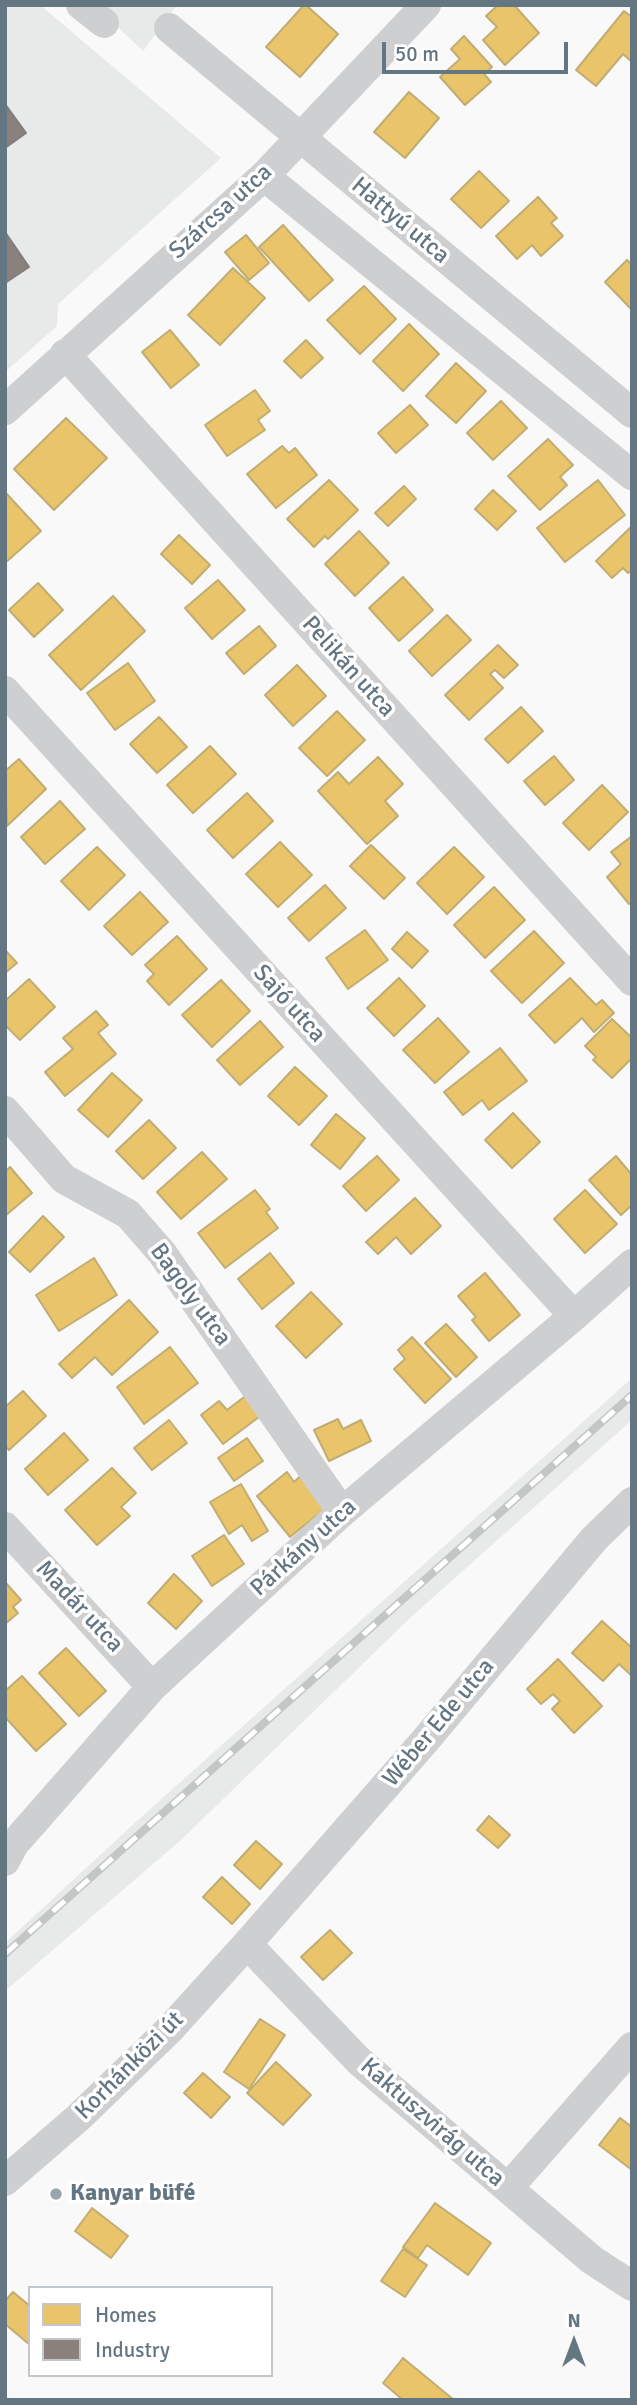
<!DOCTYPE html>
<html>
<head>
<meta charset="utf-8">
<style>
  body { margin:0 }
  #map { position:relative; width:637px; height:2405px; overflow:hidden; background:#f9f9f9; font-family:Signika,sans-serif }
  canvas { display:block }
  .frame { position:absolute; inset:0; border:7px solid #657683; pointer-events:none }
  .legend { position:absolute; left:28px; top:2286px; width:245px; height:91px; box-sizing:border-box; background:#fff; border:2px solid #c1c8cd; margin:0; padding:9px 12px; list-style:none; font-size:21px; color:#657683 }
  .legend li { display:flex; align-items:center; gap:14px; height:35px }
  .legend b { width:35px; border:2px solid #c1c8cd }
  .north { position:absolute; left:539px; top:2307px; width:70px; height:70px; -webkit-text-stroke:5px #fff; paint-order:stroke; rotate:0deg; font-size:19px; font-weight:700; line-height:28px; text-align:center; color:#657683 }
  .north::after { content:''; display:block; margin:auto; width:24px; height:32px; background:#657683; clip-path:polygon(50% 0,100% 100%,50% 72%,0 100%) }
  .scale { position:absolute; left:382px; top:42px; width:186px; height:32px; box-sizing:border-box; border:4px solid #657683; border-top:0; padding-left:9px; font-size:21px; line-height:24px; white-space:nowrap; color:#657683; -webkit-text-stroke:5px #fff; paint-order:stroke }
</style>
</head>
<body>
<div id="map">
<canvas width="637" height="2405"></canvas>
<div class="frame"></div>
<ul class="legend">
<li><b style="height:19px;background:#e9c46a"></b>Homes</li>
<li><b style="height:19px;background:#8a817c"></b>Industry</li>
</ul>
<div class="north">N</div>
<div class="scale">50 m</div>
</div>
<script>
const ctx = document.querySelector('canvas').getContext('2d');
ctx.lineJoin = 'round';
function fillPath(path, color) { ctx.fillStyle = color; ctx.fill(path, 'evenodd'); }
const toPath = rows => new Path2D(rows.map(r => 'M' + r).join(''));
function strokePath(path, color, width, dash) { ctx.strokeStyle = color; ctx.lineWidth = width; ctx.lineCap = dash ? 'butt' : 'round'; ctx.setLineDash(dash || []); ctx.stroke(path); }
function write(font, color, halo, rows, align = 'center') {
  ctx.font = font + ' Signika,sans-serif'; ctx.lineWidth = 7; ctx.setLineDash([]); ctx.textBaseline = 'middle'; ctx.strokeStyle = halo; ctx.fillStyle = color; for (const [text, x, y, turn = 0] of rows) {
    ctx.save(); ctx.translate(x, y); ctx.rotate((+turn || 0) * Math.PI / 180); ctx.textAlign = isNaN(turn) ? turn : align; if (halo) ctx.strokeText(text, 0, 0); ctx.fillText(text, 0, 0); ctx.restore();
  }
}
fillPath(toPath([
  [5,5,40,5,221,158,58,304,57,326,5,372],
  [94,5,177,5,143,51],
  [632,1378,632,1420,410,1618,181,1840,5,1991,5,1943,138,1820]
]), '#e8e9e9');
const homes = toPath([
  [304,5,306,5,338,34,300,77,266,47,304,5],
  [498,5,514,5,539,33,505,65,483,40,497,27,486,16,498,5],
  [624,11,632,17,632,62,623,54,596,86,576,70,624,11],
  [464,36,492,67,484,74,491,82,465,105,440,77,460,59,451,49,464,36],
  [409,92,439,118,405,158,374,132,409,92],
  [479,171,509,201,481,228,451,199,479,171],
  [538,197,557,218,551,223,563,236,541,256,532,245,517,259,496,236,538,197],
  [283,225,333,280,309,301,259,247,283,225],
  [246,235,269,263,249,280,225,252,246,235],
  [627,260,632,265,632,310,605,282,627,260],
  [233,268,265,298,220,345,188,315,233,268],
  [364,286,396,319,360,354,327,320,364,286],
  [409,324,439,354,403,391,373,361,409,324],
  [170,330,199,365,171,388,142,352,170,330],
  [306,340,323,358,301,378,284,361,306,340],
  [456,363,486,391,456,423,426,396,456,363],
  [255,390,270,411,258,420,265,430,227,456,205,425,255,390],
  [501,401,527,428,493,460,467,433,501,401],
  [410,405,428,425,396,453,378,433,410,405],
  [66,418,107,458,54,510,14,469,66,418],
  [548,439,573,465,560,477,567,485,540,510,508,476,548,439],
  [282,446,289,453,295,448,317,475,276,508,247,474,282,446],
  [329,480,358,510,328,539,325,536,314,547,287,519,329,480],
  [598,480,625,515,565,562,537,528,598,480],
  [404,486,416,499,388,526,375,513,404,486],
  [493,490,516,511,497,530,475,509,493,490],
  [5,492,41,531,5,563,5,492],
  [632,526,632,570,628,573,623,568,612,578,596,561,632,526],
  [359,531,389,563,355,596,325,564,359,531],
  [179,535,210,565,192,584,161,554,179,535],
  [403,577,433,610,399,641,369,608,403,577],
  [218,580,245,610,212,639,185,608,218,580],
  [38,583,63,610,34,637,9,610,38,583],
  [113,596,145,631,81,690,49,655,113,596],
  [447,615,471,640,432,676,409,651,447,615],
  [259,626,276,646,244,674,226,653,259,626],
  [498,645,518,665,504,678,495,670,490,674,503,688,469,720,445,695,498,645],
  [128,663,155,701,115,730,87,693,128,663],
  [297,665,326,696,293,726,265,695,297,665],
  [521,707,543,731,508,763,485,739,521,707],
  [337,711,365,740,327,776,299,748,337,711],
  [159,717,187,747,157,773,130,744,159,717],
  [210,746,236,774,193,813,167,785,210,746],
  [554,756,574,780,545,805,524,781,554,756],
  [378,757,403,784,385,801,398,816,367,844,318,791,338,772,349,784,378,757],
  [19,759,46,789,7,826,5,771,19,759],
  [602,785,628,812,589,850,563,823,602,785],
  [247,793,273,821,233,858,207,830,247,793],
  [60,801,85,829,45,864,21,837,60,801],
  [632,836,632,902,629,904,607,877,621,864,611,852,632,836],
  [280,842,312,875,278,907,246,874,280,842],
  [371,845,405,878,384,899,350,866,371,845],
  [97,847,125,875,89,910,61,881,97,847],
  [454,847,484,877,447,914,417,883,454,847],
  [325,885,346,908,309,941,288,918,325,885],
  [494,887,525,920,485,958,454,925,494,887],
  [140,892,168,922,132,955,104,926,140,892],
  [365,930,388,960,348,989,326,958,365,930],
  [534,931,564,963,522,1003,491,971,534,931],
  [407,932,428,951,412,968,392,949,407,932],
  [177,936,207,969,169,1005,147,981,154,974,145,965,177,936],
  [5,950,17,963,5,973,5,950],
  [399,978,425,1006,394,1036,367,1008,399,978],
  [570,978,596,1005,602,1000,614,1013,594,1032,582,1018,555,1043,529,1015,570,978],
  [29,979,55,1007,20,1040,5,1025,5,1001,29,979],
  [221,980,250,1011,212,1047,182,1015,221,980],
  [96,1011,108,1025,98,1033,116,1054,65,1096,45,1072,73,1049,63,1038,96,1011],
  [438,1018,469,1052,435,1083,403,1050,438,1018],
  [612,1019,632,1038,632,1058,612,1078,593,1060,596,1057,585,1046,612,1019],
  [260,1021,283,1047,240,1085,217,1060,260,1021],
  [500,1048,527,1081,489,1110,482,1100,463,1115,444,1092,500,1048],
  [295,1067,327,1096,299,1125,268,1096,295,1067],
  [112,1073,142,1100,108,1137,78,1110,112,1073],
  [513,1113,540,1142,512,1168,485,1140,513,1113],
  [336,1114,365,1138,340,1169,311,1145,336,1114],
  [149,1120,176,1148,143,1179,116,1151,149,1120],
  [202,1152,227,1179,181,1219,157,1192,202,1152],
  [377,1156,399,1180,366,1211,343,1186,377,1156],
  [616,1156,632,1175,632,1205,621,1215,589,1180,616,1156],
  [10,1167,32,1193,5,1216,5,1172,10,1167],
  [255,1190,270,1209,266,1212,278,1228,225,1268,198,1233,255,1190],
  [585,1190,617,1224,585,1253,554,1219,585,1190],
  [415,1198,441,1226,411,1254,396,1237,378,1254,366,1242,415,1198],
  [43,1216,64,1237,30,1272,9,1252,43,1216],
  [270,1253,294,1283,262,1309,238,1279,270,1253],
  [94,1258,117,1295,59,1331,36,1295,94,1258],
  [485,1273,520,1315,489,1341,472,1320,476,1317,458,1296,485,1273],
  [311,1292,342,1324,306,1358,276,1326,311,1292],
  [129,1300,158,1332,112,1375,95,1357,72,1378,59,1364,129,1300],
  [446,1324,477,1357,456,1377,425,1343,446,1324],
  [412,1337,451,1379,425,1403,394,1369,405,1359,398,1350,412,1337],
  [170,1347,198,1383,144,1424,117,1387,170,1347],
  [23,1391,46,1416,9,1450,5,1446,5,1407,23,1391],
  [252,1391,267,1411,223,1444,201,1415,219,1401,227,1410,252,1391],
  [338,1419,343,1429,361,1420,371,1441,329,1461,314,1430,338,1419],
  [169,1420,187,1443,152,1470,134,1448,169,1420],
  [64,1433,88,1460,48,1495,25,1469,64,1433],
  [247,1438,263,1461,234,1481,218,1458,247,1438],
  [112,1468,136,1493,121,1507,130,1516,97,1545,65,1510,112,1468],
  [287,1472,294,1482,305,1472,331,1504,290,1537,257,1496,287,1472],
  [241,1484,268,1531,252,1541,242,1525,229,1534,210,1502,241,1484],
  [224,1535,244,1564,212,1586,192,1556,224,1535],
  [174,1574,202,1601,176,1629,148,1603,174,1574],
  [5,1582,21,1600,13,1607,18,1613,5,1624,5,1582],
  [602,1621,632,1648,632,1676,619,1664,603,1681,572,1653,602,1621],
  [66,1648,106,1691,79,1716,39,1673,66,1648],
  [558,1659,602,1706,574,1733,552,1709,560,1701,553,1694,541,1704,527,1689,558,1659],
  [22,1676,66,1724,36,1751,5,1717,5,1691,22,1676],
  [489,1816,510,1835,498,1848,477,1830,489,1816],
  [256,1841,282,1864,260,1889,234,1865,256,1841],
  [222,1877,250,1904,232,1924,203,1897,222,1877],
  [330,1930,352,1953,323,1980,301,1957,330,1930],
  [260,2019,285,2035,249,2089,224,2072,260,2019],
  [276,2062,311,2095,283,2125,247,2093,276,2062],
  [203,2073,230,2097,211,2118,184,2093,203,2073],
  [620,2118,632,2127,632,2170,599,2145,620,2118],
  [435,2203,491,2243,468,2275,427,2245,418,2258,403,2247,435,2203],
  [92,2208,128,2236,111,2258,75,2231,92,2208],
  [403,2249,427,2265,405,2297,381,2281,403,2249],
  [13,2292,30,2306,30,2345,5,2324,5,2301,13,2292],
  [403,2358,454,2400,403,2400,383,2383,403,2358]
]);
fillPath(homes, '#e9c46a');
strokePath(homes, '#c1ad72', 2);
const industry = toPath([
  [5,104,26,133,5,148,5,104],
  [5,232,29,267,5,283,5,232]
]);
fillPath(industry, '#8a817c');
strokePath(industry, '#7f7e7e', 2);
strokePath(toPath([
  [81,5,104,23],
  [169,28,632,413],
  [264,176,632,475],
  [65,354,632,981],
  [5,410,264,176,426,5],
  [5,691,574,1316],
  [5,1111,64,1179,128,1214,162,1253,342,1512],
  [5,1527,152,1687],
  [5,1861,14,1844,152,1687,342,1512,574,1316,632,1264],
  [247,1944,359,2061,592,2260,632,2286],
  [5,2181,79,2117,170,2029,247,1944,423,1743,594,1539,632,1502],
  [508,2188,632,2047]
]), '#cecfd0', 30);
const rail = toPath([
  [5,1954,632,1395]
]);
strokePath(rail, '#c3c5c6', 8);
strokePath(rail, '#fff', 5, [16]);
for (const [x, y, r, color] of [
  [56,2194,7,"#99a4ac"]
]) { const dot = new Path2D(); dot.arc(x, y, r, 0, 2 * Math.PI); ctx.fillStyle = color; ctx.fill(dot); strokePath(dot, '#fff', 2.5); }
write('24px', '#657683', '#fff', [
  ["Szárcsa utca",221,212,-42],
  ["Hattyú utca",400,221,40],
  ["Pelikán utca",348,667,48],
  ["Sajó utca",289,1004,48],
  ["Bagoly utca",190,1295,54],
  ["Párkány utca",304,1548,-42],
  ["Madár utca",79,1607,47],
  ["Wéber Ede utca",439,1723,-50],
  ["Korhánközi út",130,2066,-45],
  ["Kaktuszvirág utca",432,2123,41]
]);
write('bold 24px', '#657683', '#fff', [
  ["Kanyar büfé",70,2194]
], 'left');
</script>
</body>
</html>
